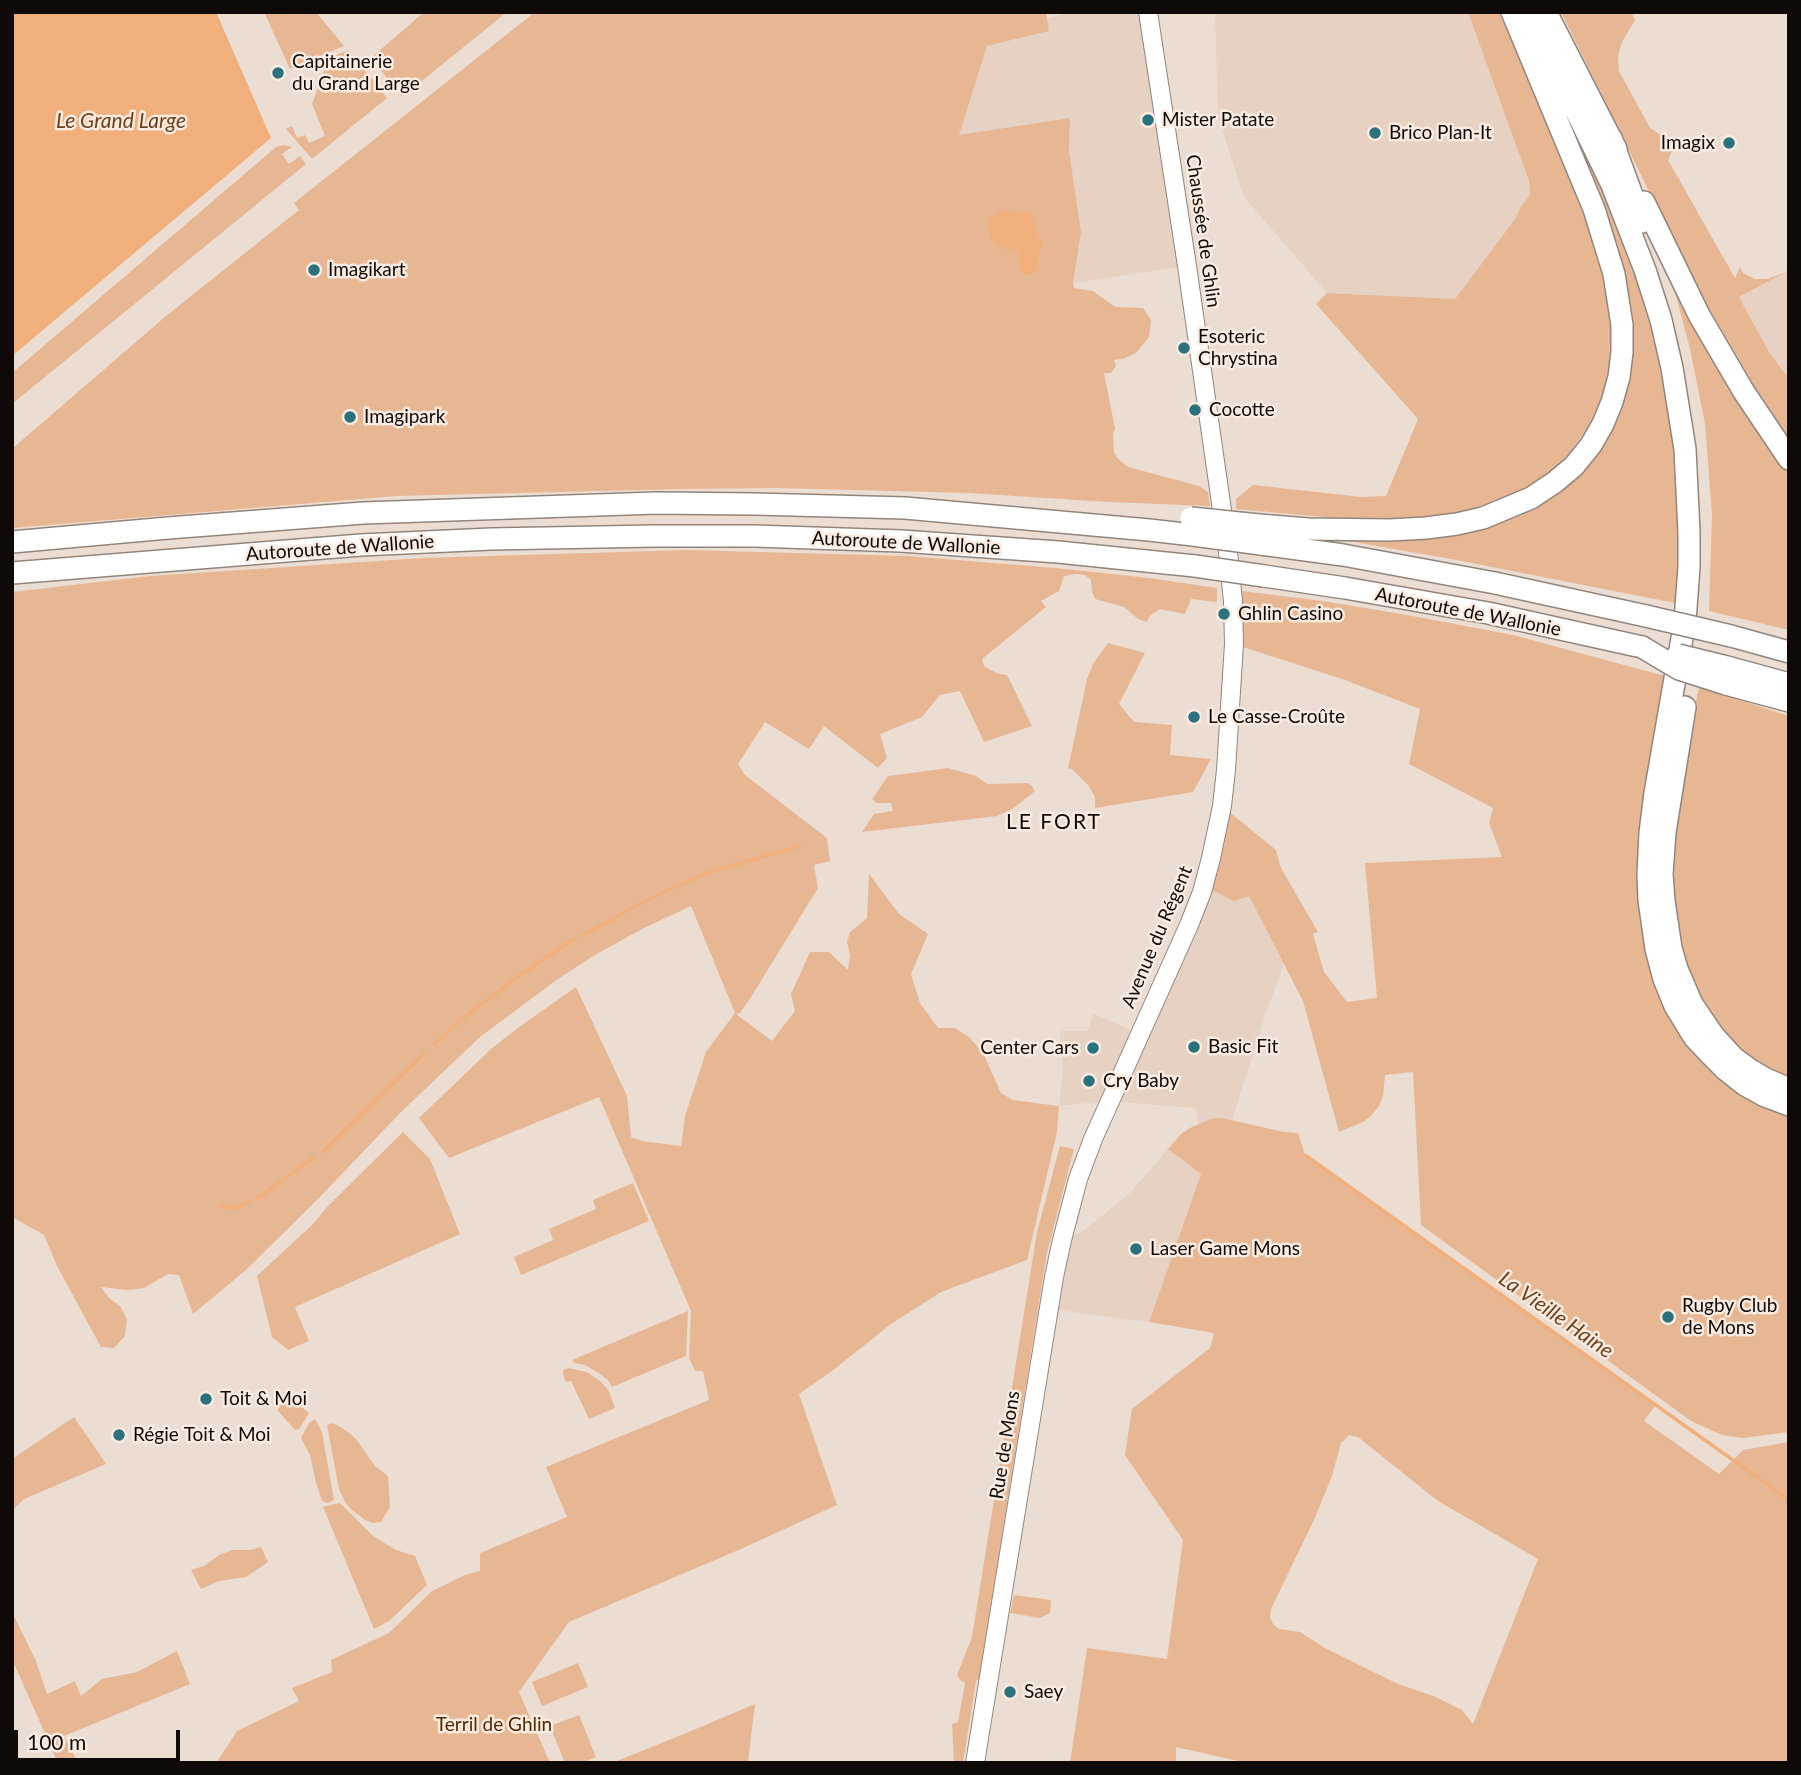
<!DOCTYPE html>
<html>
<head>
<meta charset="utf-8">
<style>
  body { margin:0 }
  #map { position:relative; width:1801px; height:1775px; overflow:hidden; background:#ecddd3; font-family:Lato,sans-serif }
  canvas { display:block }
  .frame { position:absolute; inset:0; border:14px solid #0f0a07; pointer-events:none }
  .scale { position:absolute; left:14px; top:1730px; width:166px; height:32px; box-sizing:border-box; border:4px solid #0f0a07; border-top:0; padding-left:9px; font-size:21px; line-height:24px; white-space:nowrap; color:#0f0a07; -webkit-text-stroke:5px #f9ebe0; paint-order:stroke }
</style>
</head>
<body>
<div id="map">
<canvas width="1801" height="1775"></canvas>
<div class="frame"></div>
<div class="scale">100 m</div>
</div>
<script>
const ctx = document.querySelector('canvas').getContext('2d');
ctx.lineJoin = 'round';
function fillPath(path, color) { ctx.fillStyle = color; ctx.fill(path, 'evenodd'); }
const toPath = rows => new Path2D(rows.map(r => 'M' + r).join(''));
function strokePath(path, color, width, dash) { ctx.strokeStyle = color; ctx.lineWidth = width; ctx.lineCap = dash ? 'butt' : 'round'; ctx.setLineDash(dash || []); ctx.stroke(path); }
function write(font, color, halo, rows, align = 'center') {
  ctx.font = font + ' Lato,sans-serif'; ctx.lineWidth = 5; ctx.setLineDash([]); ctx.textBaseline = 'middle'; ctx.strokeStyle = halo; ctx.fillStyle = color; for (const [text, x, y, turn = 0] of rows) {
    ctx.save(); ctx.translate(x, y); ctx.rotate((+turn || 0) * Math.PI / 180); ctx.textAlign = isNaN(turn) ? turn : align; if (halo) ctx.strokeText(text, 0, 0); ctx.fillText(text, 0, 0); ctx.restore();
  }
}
fillPath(toPath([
  [1073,12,1148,12,1187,266,1073,283,1081,232,1069,151,1070,119,958,136,987,46,1048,31,1047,18],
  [1215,12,1493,12,1515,141,1529,181,1530,195,1520,208,1515,219,1455,299,1327,293,1244,197,1218,117],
  [1789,270,1789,379,1769,352,1739,297],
  [1204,886,1249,896,1284,964,1266,1013,1232,1120,1222,1118,1198,1124,1196,1108,1121,1102,1109,1101,1059,1106,1063,1070,1060,1031,1088,1031,1093,1013,1139,1034],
  [1168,1149,1201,1174,1149,1322,1049,1309,1062,1240,1083,1231,1130,1193]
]), '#e6d1c2');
fillPath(toPath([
  [264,12,316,12,344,46,290,69],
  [424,12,507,12,402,97,371,58],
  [535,12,1046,12,1049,31,987,46,959,135,1070,118,1069,151,1081,232,1073,283,1074,288,1093,291,1115,307,1143,308,1151,320,1149,337,1136,353,1123,359,1114,360,1116,366,1111,373,1104,373,1115,428,1113,434,1114,452,1118,459,1128,467,1199,486,1208,492,1210,506,1108,502,969,493,776,488,681,489,396,496,12,528,13,448,166,316,299,210,294,203],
  [1468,12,1505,12,1588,222,1607,291,1611,327,1609,365,1602,399,1587,429,1568,455,1538,482,1507,499,1468,512,1439,517,1380,522,1236,509,1236,499,1253,485,1361,497,1386,496,1418,419,1316,304,1327,293,1455,299,1515,219,1520,208,1530,195,1529,181],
  [1561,12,1631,12,1635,20,1622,42,1618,56,1619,71,1650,128,1666,138,1673,149,1668,160,1735,278,1740,267,1743,273,1755,279,1767,279,1784,273,1739,297,1769,352,1789,379,1789,438,1755,387,1692,279],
  [348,50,387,98,312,159,286,129,292,126,297,138,305,135,309,143,325,136,312,104,324,71,320,62],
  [1556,103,1569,114,1625,240,1642,291,1662,370,1675,449,1680,533,1675,603,1451,559,1319,536,1413,535,1574,473,1629,340],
  [284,145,292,147,282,154,289,164,300,156,306,164,12,404,12,373,276,147],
  [1672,280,1759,428,1789,470,1789,630,1709,611,1712,515,1705,424,1690,349],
  [686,550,907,556,1056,568,1149,578,1217,588,1217,602,1191,599,1185,614,1160,609,1151,615,1146,622,1138,619,1124,607,1095,599,1092,592,1091,580,1085,575,1076,574,1064,576,1059,591,1041,601,1046,607,982,659,984,666,996,673,1007,675,1032,726,984,742,960,691,940,695,922,717,880,734,887,758,878,768,824,726,809,749,765,722,738,764,745,775,827,838,830,861,814,865,818,888,753,994,740,1013,736,1014,772,1041,795,1011,791,994,810,952,829,952,848,970,850,955,847,942,850,932,867,918,869,874,899,914,928,934,911,974,920,1003,938,1028,955,1028,969,1037,983,1053,1001,1093,1013,1100,1059,1106,1057,1132,1027,1260,941,1292,891,1324,832,1371,799,1394,837,1505,741,1549,569,1622,519,1692,550,1763,216,1763,237,1731,299,1701,292,1688,332,1672,331,1660,389,1633,432,1591,465,1575,480,1571,480,1553,567,1517,546,1467,709,1400,703,1371,695,1371,689,1358,691,1311,599,1097,449,1158,419,1118,491,1049,519,1027,576,987,627,1096,631,1137,642,1141,681,1146,685,1116,706,1052,735,1013,691,906,644,928,593,956,555,981,480,1037,400,1113,318,1199,247,1269,193,1314,179,1275,168,1274,144,1288,127,1290,101,1287,109,1298,120,1306,127,1319,125,1336,114,1348,101,1347,57,1266,44,1235,12,1217,12,592,150,576,423,558],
  [1242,591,1323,601,1407,615,1513,635,1665,676,1644,790,1639,833,1638,881,1640,924,1654,981,1688,1045,1703,1062,1722,1080,1765,1107,1789,1117,1789,1432,1743,1438,1722,1435,1691,1421,1421,1225,1413,1072,1385,1075,1383,1096,1379,1106,1371,1116,1363,1122,1339,1132,1303,1001,1249,896,1234,901,1204,886,1222,806,1276,850,1281,868,1318,932,1313,934,1324,972,1347,1002,1377,998,1365,863,1502,857,1489,823,1493,808,1409,764,1420,709,1345,680,1234,644,1233,601,1242,600],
  [1108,643,1145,653,1119,704,1134,722,1172,725,1170,755,1211,759,1193,792,1095,808,1095,797,1088,785,1072,769,1068,768,1087,679,1093,664],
  [1699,687,1789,716,1789,1077,1753,1059,1724,1035,1707,1012,1684,964,1677,919,1674,885,1675,823,1690,731],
  [948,768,976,776,987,784,1028,783,1032,786,1035,791,1014,808,997,816,862,832,874,814,893,811,891,803,877,803,872,799,888,776],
  [1222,1118,1284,1132,1298,1133,1305,1155,1656,1405,1644,1421,1719,1474,1743,1450,1789,1442,1789,1763,1247,1763,1176,1747,1176,1763,1070,1763,1087,1648,1167,1659,1183,1540,1125,1455,1132,1409,1210,1348,1214,1333,1149,1322,1201,1174,1168,1149,1181,1134,1190,1128,1210,1119],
  [1349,1435,1358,1437,1438,1501,1538,1559,1473,1724,1462,1710,1436,1697,1398,1684,1325,1648,1300,1632,1279,1629,1273,1624,1270,1617,1271,1609,1314,1520,1332,1476,1341,1443],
  [403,1132,430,1159,460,1234,295,1307,309,1341,288,1350,272,1337,257,1276,313,1224,328,1206],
  [1060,1146,1074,1149,1047,1253,979,1679,976,1681,963,1763,954,1763,952,1724,958,1722,965,1683,960,1680,957,1675,972,1637,1037,1232],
  [633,1183,649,1221,521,1275,514,1257,553,1240,549,1229,596,1209,593,1200],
  [688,1311,686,1356,612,1387,608,1380,600,1374,585,1365,574,1363,572,1360],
  [568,1368,587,1372,600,1381,609,1391,615,1408,589,1419,571,1381,566,1382,563,1375,563,1370],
  [285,1402,303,1408,309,1413,299,1429,295,1430,278,1411,278,1406],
  [74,1417,106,1464,24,1499,12,1511,12,1459],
  [315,1419,322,1432,334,1500,328,1503,322,1501,316,1483,310,1455,301,1438,309,1423],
  [333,1423,344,1429,356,1439,375,1466,388,1476,390,1507,381,1522,373,1523,365,1520,352,1510,345,1502,339,1489,327,1425],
  [340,1503,373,1536,396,1550,415,1556,427,1585,389,1621,374,1629,323,1507],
  [261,1547,268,1562,246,1577,219,1581,201,1589,191,1570,204,1566,219,1555,232,1550,250,1550],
  [1014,1595,1051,1600,1050,1613,1040,1618,1010,1613],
  [12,1612,36,1661,47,1694,75,1681,81,1696,102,1679,137,1672,177,1651,190,1684,64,1736,78,1763,58,1763,12,1659],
  [578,1663,588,1687,542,1706,532,1682],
  [755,1704,748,1763,612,1763,691,1731],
  [579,1715,596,1757,581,1763,565,1763,550,1726]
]), '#e7b793');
fillPath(toPath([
  [12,12,216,12,271,138,12,356],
  [1000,211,1030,212,1042,244,1037,269,1030,275,1020,272,1019,251,1008,251,991,240,988,220]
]), '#f1af7b');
strokePath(toPath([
  [583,935,640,904,703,874,800,846],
  [434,1044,467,1015,522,974,576,938],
  [322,1152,424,1054],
  [1305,1155,1789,1500],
  [258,1198,313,1158],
  [220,1205,232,1208,242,1206,249,1202]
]), '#f1af7b', 3.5);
const major = toPath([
  [975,1763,1054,1277,1062,1240,1078,1179,1093,1139,1189,925,1202,892,1211,858,1222,806,1226,770,1234,644,1233,601,1228,552,1187,266,1148,12]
]);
const highway = toPath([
  [1528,12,1612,185,1645,270,1661,320,1672,368,1685,449,1689,532,1689,567,1685,621,1655,793,1650,833,1648,874,1649,900,1656,949,1664,979,1675,1006,1694,1037,1709,1053,1726,1070,1745,1085,1765,1096,1789,1105],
  [1546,12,1616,149],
  [1611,138,1642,222],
  [1644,202,1699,315,1720,351,1744,392,1789,459],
  [1259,525,1308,529,1390,530,1426,528,1457,524,1483,518,1531,498,1555,482,1574,466,1591,445,1603,424,1612,402,1619,377,1622,352,1622,325,1614,274,1594,209,1512,12],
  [12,542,168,528,363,513,656,503,755,504,905,508,1149,530,1193,535],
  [1261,544,1343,555,1495,583,1646,616],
  [12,573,361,545,491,539,654,536,754,536,901,541,1058,552,1195,566],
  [1264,576,1345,588,1488,613,1642,647],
  [1731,636,1789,652],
  [1727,667,1789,684],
  [1726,684,1789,701],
  [1685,707,1665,832,1662,874,1664,901,1671,948,1677,969,1692,1004,1713,1035,1734,1058,1749,1069,1766,1079,1789,1089]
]);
strokePath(major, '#92857c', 20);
strokePath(highway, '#92857c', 24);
strokePath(major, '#fff', 18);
strokePath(highway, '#fff', 21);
const highwayBridge = toPath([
  [1191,518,1259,525],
  [1193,535,1261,544],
  [1195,566,1264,576],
  [1646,616,1731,636],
  [1642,647,1679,669,1726,684],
  [1678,655,1727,667]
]);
strokePath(highwayBridge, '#92857c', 24, []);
strokePath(highwayBridge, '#fff', 21);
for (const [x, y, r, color] of [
  [278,73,7,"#2a727d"],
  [1148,120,7,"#2a727d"],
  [1375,133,7,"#2a727d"],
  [1729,143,7,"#2a727d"],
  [314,270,7,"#2a727d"],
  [1184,348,7,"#2a727d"],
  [1195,410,7,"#2a727d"],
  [350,417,7,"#2a727d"],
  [1224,614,7,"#2a727d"],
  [1194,717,7,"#2a727d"],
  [1194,1047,7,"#2a727d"],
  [1093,1048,7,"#2a727d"],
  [1089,1081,7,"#2a727d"],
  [1136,1249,7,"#2a727d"],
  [1668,1317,7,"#2a727d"],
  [206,1399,7,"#2a727d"],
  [119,1435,7,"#2a727d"],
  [1010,1692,7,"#2a727d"]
]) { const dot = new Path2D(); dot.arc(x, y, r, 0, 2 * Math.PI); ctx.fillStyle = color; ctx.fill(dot); strokePath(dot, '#f9ebe0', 2.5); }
write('19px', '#0f0a07', '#f9ebe0', [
  ["Capitainerie",292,62],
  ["du Grand Large",292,84],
  ["Mister Patate",1162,120],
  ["Brico Plan-It",1389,133],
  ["Imagix",1715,143,"right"],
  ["Imagikart",328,270],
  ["Esoteric",1198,337],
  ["Chrystina",1198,359],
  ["Cocotte",1209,410],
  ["Imagipark",364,417],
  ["Ghlin Casino",1238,614],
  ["Le Casse-Croûte",1208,717],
  ["Basic Fit",1208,1047],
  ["Center Cars",1079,1048,"right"],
  ["Cry Baby",1103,1081],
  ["Laser Game Mons",1150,1249],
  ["Rugby Club",1682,1306],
  ["de Mons",1682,1328],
  ["Toit & Moi",220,1399],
  ["Régie Toit & Moi",133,1435],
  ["Saey",1024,1692]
], 'left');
write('19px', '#0f0a07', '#f9ebe0', [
  ["Chaussée de Ghlin",1203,231,82],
  ["Autoroute de Wallonie",906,543,3],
  ["Autoroute de Wallonie",340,548,-4],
  ["Autoroute de Wallonie",1468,612,11],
  ["Avenue du Régent",1157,937,-67],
  ["Rue de Mons",1005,1445,-81]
]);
write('19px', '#532900', '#f9ebe0', [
  ["Terril de Ghlin",494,1725]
]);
write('italic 21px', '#6d411b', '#f9ebe0', [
  ["Le Grand Large",121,121],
  ["La Vieille Haine",1556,1315,35]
]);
ctx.letterSpacing = '2px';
write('21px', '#0f0a07', '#f9ebe0', [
  ["LE FORT",1054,822]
]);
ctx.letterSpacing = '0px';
</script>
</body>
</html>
